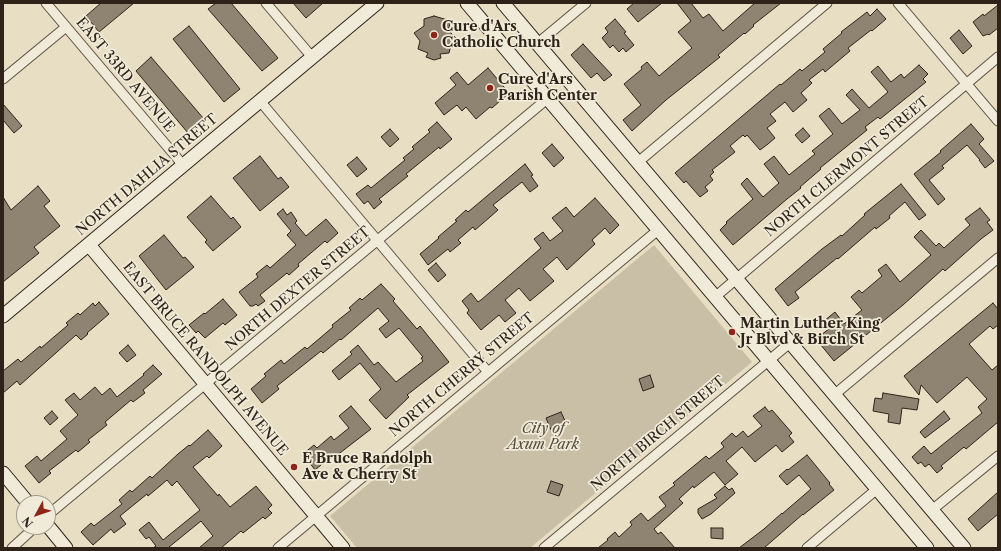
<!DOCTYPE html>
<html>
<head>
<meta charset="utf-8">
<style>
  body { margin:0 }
  #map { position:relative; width:1001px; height:551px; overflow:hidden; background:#e8dec3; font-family:"Libre Caslon Text",serif }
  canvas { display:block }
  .frame { position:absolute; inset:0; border:4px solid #2f2219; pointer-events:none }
  .north { position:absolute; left:16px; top:495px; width:40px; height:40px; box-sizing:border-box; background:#f0ead8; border:1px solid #a39a8c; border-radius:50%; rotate:230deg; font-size:11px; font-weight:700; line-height:16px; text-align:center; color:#2f2219 }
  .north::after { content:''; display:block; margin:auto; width:14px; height:18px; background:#8f2418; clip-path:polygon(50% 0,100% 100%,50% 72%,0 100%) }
</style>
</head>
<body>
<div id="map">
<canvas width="1001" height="551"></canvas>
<div class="frame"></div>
<div class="north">N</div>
</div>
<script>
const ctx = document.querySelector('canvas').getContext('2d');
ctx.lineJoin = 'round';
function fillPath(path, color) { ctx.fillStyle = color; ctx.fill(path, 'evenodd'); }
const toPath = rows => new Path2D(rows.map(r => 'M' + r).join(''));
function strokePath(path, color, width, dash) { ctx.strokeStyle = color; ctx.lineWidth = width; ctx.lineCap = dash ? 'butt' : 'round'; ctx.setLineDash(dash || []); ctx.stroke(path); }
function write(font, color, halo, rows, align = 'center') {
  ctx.font = font + ' "Libre Caslon Text",serif'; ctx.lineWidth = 3.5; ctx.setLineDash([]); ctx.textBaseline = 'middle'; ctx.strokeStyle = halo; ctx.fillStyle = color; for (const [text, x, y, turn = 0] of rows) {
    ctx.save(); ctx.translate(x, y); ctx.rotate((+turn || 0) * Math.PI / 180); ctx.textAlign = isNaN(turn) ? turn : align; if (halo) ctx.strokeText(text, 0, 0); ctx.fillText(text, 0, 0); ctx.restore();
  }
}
fillPath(toPath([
  [654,245,752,362,530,548,357,548,330,516]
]), '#c9bea6');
const building = toPath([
  [101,3,134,3,99,32,86,16,101,3],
  [216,3,231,3,278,58,262,71,208,9,216,3],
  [293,3,323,3,306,18,293,3],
  [634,3,662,3,638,22,627,9,634,3],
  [677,3,691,3,703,18,709,14,723,31,755,3,781,3,753,25,754,26,745,34,744,33,718,55,720,57,666,100,632,131,623,120,641,105,624,84,642,69,641,67,647,62,659,76,692,48,678,32,691,21,677,3],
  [998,5,998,28,989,35,988,34,983,36,973,22,983,14,984,16,998,5],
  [877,9,886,19,872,31,871,30,848,48,850,51,825,72,823,69,809,80,812,83,801,93,807,100,793,112,785,102,770,114,776,121,767,128,775,138,768,144,760,150,747,135,745,137,743,135,730,146,735,152,712,170,714,172,710,176,713,180,705,187,708,191,700,197,686,181,684,183,675,173,780,84,781,85,800,69,802,71,825,52,823,49,842,33,841,32,867,12,870,16,877,9],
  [434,16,451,21,448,30,457,39,451,45,449,53,440,54,441,58,434,60,426,57,428,53,418,49,420,41,414,33,424,26,424,19,434,16],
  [615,19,626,32,624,33,634,45,626,52,623,48,619,52,613,45,610,48,602,38,608,32,605,28,615,19],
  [189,26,240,89,224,102,173,39,189,26],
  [959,30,972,46,963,54,950,38,959,30],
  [583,44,612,75,604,81,597,73,591,78,571,55,583,44],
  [151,57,204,119,188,133,136,71,151,57],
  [919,65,928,74,923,79,926,82,880,119,878,117,865,127,867,130,820,168,821,169,800,187,801,188,787,199,733,245,720,230,727,223,726,222,753,199,741,184,747,178,763,197,779,183,764,164,774,156,789,175,815,154,812,151,833,134,819,116,829,108,842,124,860,110,846,95,852,89,869,108,888,92,871,72,878,66,891,82,901,74,904,78,919,65],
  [488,68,509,93,492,108,490,107,476,119,466,107,462,111,457,105,444,115,435,103,456,85,450,78,457,72,468,85,488,68],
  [3,104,22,126,14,133,3,120,3,104],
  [437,122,452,139,440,149,439,147,406,174,408,176,379,199,382,202,374,209,368,201,364,204,356,194,368,185,371,188,405,160,403,158,414,149,412,147,430,132,428,130,437,122],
  [971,124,984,139,979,144,994,161,985,168,979,160,980,160,967,145,942,166,944,168,929,180,945,199,938,205,914,174,941,152,940,151,971,124],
  [803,128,810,136,802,143,795,135,803,128],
  [390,129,399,139,390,147,381,137,390,129],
  [552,144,564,158,554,167,542,153,552,144],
  [260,156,278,179,281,177,289,187,260,211,233,178,260,156],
  [357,157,367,169,357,177,347,165,357,157],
  [525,164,533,175,531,176,538,186,530,192,522,182,493,205,498,210,475,230,473,227,458,240,461,243,450,252,448,249,428,265,420,254,439,238,438,237,457,221,455,220,466,210,468,212,525,164],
  [901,184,926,215,919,220,905,202,889,216,890,218,876,229,875,227,838,259,837,258,795,292,799,298,788,306,775,289,822,249,841,235,842,236,865,215,864,214,901,184],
  [38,186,50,201,44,206,60,226,34,247,39,253,3,282,3,197,11,210,38,186],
  [211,196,231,219,233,217,241,227,213,251,205,242,207,240,187,217,211,196],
  [595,198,619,225,610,234,605,228,592,240,595,244,567,270,557,257,543,269,554,281,530,301,519,288,505,300,516,313,505,322,499,315,481,330,467,313,469,310,462,301,471,293,478,302,481,300,541,248,534,239,543,232,550,241,563,231,552,218,566,207,574,217,595,198],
  [980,208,990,220,987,222,993,230,981,239,945,271,943,269,903,305,834,361,816,339,830,328,824,321,835,312,844,324,862,310,851,297,859,290,862,293,882,276,878,270,886,264,900,282,931,255,914,237,921,230,936,246,939,243,944,248,970,225,965,219,980,208],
  [283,209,287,215,291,212,297,221,295,223,306,236,326,219,338,233,327,243,325,241,298,264,299,266,289,275,287,273,260,295,265,301,258,306,256,304,253,306,250,306,239,292,258,277,256,274,267,265,270,268,296,245,287,235,291,231,277,214,283,209],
  [164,235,183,258,185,257,194,267,166,290,139,256,164,235],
  [436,263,446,275,438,282,428,270,436,263],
  [381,284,395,299,393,301,417,329,420,326,449,362,407,395,409,397,386,419,369,400,381,389,360,363,339,380,332,371,352,354,350,352,358,345,374,365,378,362,396,382,423,361,421,358,423,357,399,328,386,338,379,329,389,321,378,308,341,340,340,339,323,353,321,351,277,386,279,389,262,403,251,389,266,376,264,374,281,360,284,364,305,347,307,349,333,327,332,325,351,310,349,308,360,298,362,300,381,284],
  [223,299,237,315,225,325,223,323,205,338,198,331,196,333,189,325,204,313,205,314,223,299],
  [99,302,109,314,87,333,88,334,81,340,76,335,20,385,17,381,3,393,3,371,18,359,21,362,40,346,41,348,68,325,66,323,78,313,80,315,93,303,95,306,99,302],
  [993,303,998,309,998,325,993,329,990,326,969,344,992,370,998,365,998,422,966,449,964,447,941,466,943,468,937,473,929,464,925,467,921,462,918,464,912,457,924,446,931,454,982,413,978,407,987,399,967,377,937,403,921,385,919,395,904,376,993,303],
  [128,345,136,355,127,362,119,353,128,345],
  [153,365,162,374,143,390,145,393,133,402,131,400,105,422,107,425,88,440,90,442,78,452,76,450,49,471,51,473,39,483,25,466,37,456,41,461,67,439,60,431,78,415,65,400,74,393,80,400,95,387,102,395,110,388,117,397,144,375,143,374,153,365],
  [650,375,654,387,643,391,639,379,650,375],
  [883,393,919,399,917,410,902,408,900,424,888,422,889,414,873,411,875,398,882,399,883,393],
  [351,406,371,429,336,456,334,454,315,470,303,454,314,445,317,448,331,436,334,440,349,428,339,416,351,406],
  [765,407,769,412,772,410,792,433,789,436,794,442,782,452,776,445,755,462,742,447,726,461,738,474,725,485,714,472,694,488,693,486,679,499,683,503,654,529,658,534,661,532,675,548,598,548,608,540,607,539,615,532,619,537,632,525,630,522,641,513,648,521,666,506,659,497,675,485,673,483,706,456,709,459,724,447,721,443,732,433,736,437,743,431,748,437,762,426,753,416,765,407],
  [52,411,58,418,50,425,44,418,52,411],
  [944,411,950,419,925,438,920,432,944,411],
  [561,412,566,423,551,430,546,418,561,412],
  [208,430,222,446,209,458,207,456,193,467,218,496,219,494,230,507,256,486,272,505,268,509,272,513,265,519,263,517,243,533,241,531,221,548,199,548,213,536,201,521,169,547,170,548,153,548,156,546,149,537,146,539,139,530,149,522,163,540,200,510,177,481,172,486,167,480,148,496,147,494,120,516,126,524,114,533,111,529,93,545,81,532,91,523,94,526,122,504,119,500,130,490,132,492,150,476,152,478,178,454,189,445,190,446,208,430],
  [807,455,830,483,829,484,834,490,803,515,803,514,764,548,739,548,764,529,782,513,782,514,811,489,799,475,787,485,779,476,787,469,788,470,807,455],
  [551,481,563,485,559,496,547,492,551,481],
  [725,486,729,490,732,488,735,493,711,514,702,519,698,513,698,509,717,498,714,495,725,486],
  [998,492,998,514,978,531,968,519,998,492],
  [711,528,723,528,723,539,711,538,711,528]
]);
fillPath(building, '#8f8471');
strokePath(building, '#2f2219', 1);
const street = toPath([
  [46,3,183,165],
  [266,3,312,57],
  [898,3,998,121],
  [538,43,586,3],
  [3,79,66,27],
  [260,101,488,372],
  [637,163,827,3],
  [715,297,998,57],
  [834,395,998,258],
  [932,510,998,456],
  [48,515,547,99],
  [12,548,35,527],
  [278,548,658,230],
  [544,548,791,342],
  [807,548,877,489]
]);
const secondary = toPath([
  [467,3,927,548],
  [503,3,964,548],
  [89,245,343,548],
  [3,316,377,3],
  [3,473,28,503],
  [48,526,66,548]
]);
strokePath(street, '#5d5144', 11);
strokePath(secondary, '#2f2219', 15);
strokePath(street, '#f0ead8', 9);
strokePath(secondary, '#f0ead8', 13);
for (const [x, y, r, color] of [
  [434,35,4,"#8f2418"],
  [490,88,4,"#8f2418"],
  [732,332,4,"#8f2418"],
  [294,467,4,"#8f2418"]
]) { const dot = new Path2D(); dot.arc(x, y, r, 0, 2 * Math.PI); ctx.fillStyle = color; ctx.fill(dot); strokePath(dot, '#f0ead8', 1.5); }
write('bold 14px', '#2f2219', '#f0ead8', [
  ["Cure d'Ars",442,27],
  ["Catholic Church",442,43],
  ["Cure d'Ars",498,80],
  ["Parish Center",498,96],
  ["Martin Luther King",740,324],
  ["Jr Blvd & Birch St",740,340],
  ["E Bruce Randolph",302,459],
  ["Ave & Cherry St",302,475]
], 'left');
write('14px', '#2f2219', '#f0ead8', [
  ["EAST 33RD AVENUE",125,75,50],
  ["NORTH CLERMONT STREET",847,167,-40],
  ["NORTH DAHLIA STREET",147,175,-40],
  ["NORTH DEXTER STREET",298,289,-40],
  ["EAST BRUCE RANDOLPH AVENUE",205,359,50],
  ["NORTH CHERRY STREET",462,375,-40],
  ["NORTH BIRCH STREET",658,434,-40]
]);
write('italic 14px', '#56493c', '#f0ead8', [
  ["City of",543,429],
  ["Axum Park",543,445]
]);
</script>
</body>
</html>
